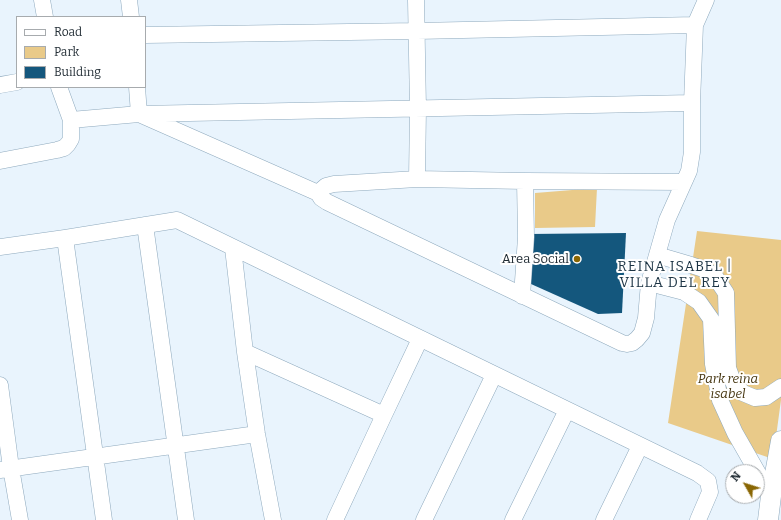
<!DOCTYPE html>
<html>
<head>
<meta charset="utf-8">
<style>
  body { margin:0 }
  #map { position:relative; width:781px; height:520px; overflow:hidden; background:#e9f4fd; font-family:Bitter,serif }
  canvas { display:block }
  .legend { position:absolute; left:16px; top:16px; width:130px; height:72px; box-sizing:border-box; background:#fff; border:1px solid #a7abae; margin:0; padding:5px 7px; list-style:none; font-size:12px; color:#222d35 }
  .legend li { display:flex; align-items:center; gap:8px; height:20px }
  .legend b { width:20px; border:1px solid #a7abae }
  .north { position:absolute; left:725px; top:464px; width:40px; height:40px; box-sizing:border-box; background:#fff; border:1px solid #a7abae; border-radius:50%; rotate:309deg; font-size:11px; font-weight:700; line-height:16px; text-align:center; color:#222d35 }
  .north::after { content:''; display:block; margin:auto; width:14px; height:18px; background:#896603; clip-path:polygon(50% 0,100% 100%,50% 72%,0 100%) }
</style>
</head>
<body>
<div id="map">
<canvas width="781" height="520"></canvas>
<ul class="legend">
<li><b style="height:5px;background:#fff"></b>Road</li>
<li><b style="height:11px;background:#e9ca89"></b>Park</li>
<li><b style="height:11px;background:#14577d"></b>Building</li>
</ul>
<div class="north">N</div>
</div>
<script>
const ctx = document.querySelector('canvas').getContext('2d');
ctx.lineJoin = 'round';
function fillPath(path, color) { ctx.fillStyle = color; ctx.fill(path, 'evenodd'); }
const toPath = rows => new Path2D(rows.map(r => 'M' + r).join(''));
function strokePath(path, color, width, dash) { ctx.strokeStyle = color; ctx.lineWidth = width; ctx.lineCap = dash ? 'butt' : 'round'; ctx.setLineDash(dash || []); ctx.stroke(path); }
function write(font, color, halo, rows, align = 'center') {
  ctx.font = font + ' Bitter,serif'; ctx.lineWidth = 4; ctx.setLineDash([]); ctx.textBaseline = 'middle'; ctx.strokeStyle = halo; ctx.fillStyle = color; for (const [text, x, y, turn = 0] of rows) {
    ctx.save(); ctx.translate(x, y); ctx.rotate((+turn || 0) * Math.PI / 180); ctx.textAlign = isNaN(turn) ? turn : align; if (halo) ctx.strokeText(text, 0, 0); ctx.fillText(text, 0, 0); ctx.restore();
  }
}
fillPath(toPath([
  [597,188,595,227,535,228,535,193],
  [697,231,781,240,781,400,773,459,668,423]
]), '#e9ca89');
fillPath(toPath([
  [626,233,622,313,598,314,531,284,529,234]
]), '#14577d');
const minor = toPath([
  [42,0,45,17],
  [129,0,131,17],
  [416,0,418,108,417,179],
  [145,35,417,31,695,25],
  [0,85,17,82],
  [137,87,139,114],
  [139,114,318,193,321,198,327,202,622,343,627,344,632,343,637,339,642,333,646,318,649,283,667,220,689,171,692,152,692,103,695,25,706,0],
  [71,120,139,114,692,103],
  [0,161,57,150,64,148,68,144,71,139,71,120,59,87],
  [318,193,326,186,334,184,417,179,525,181,684,182],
  [145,225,186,520],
  [65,238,104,520],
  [0,247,65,238,177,220,697,473,708,481,710,492,698,520],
  [233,248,245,352,257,434,273,520],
  [657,255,691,265,706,270,716,278,726,293,728,368,734,384,743,393,755,398,766,397,781,387],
  [649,283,684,292,699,302,711,319,713,364,720,400,735,433,771,496],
  [522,296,526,237,525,181],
  [245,352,384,415],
  [0,385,11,468,20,520],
  [0,470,257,434],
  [335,520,384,415,420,339],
  [424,520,494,375],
  [513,520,567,410],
  [604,520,640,446]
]);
const tertiary = toPath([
  [768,520,771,496,781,441]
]);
strokePath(minor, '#8ea9bd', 17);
strokePath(tertiary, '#8ea9bd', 21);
strokePath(minor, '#fff', 16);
strokePath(tertiary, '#fff', 20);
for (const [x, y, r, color] of [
  [577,259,4,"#896603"]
]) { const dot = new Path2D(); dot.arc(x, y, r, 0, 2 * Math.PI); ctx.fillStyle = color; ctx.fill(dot); strokePath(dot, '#fff', 1.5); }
write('13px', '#222d35', '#fff', [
  ["Area Social",569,259]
], 'right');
write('italic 13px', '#463611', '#fff', [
  ["Park reina",728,379],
  ["isabel",728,394]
]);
ctx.letterSpacing = '1px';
write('14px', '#1b3343', '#fff', [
  ["REINA ISABEL |",675,267],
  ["VILLA DEL REY",675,283]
]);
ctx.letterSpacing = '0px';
</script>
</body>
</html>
